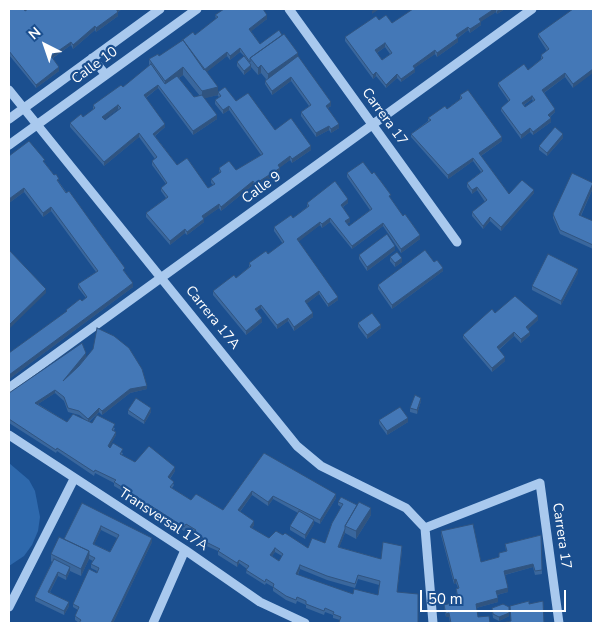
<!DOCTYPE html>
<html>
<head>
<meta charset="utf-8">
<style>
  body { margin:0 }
  #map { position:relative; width:602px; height:632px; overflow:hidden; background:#1b4f8f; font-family:"Nunito Sans",sans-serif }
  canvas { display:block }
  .frame { position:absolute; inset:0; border:10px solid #fff; pointer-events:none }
  .north { position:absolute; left:20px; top:20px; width:50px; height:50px; -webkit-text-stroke:4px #1b4f8f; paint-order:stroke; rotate:319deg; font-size:14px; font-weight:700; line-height:20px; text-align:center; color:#fff }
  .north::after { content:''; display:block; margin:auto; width:18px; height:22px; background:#fff; clip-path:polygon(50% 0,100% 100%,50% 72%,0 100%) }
  .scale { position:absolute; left:420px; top:590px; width:146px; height:22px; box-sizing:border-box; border:2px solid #fff; border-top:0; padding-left:6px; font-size:15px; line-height:18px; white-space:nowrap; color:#fff; -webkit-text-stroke:4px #1b4f8f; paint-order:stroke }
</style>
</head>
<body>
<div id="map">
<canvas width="602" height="632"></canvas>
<div class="frame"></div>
<div class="north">N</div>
<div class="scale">50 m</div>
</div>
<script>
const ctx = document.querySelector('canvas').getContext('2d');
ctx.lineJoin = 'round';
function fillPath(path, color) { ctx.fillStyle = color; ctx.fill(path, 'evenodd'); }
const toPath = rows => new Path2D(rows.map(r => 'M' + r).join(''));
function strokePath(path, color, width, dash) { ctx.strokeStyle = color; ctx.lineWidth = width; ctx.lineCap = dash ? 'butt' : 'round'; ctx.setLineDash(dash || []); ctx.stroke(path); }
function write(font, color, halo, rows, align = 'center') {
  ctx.font = font + ' "Nunito Sans",sans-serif'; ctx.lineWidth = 4.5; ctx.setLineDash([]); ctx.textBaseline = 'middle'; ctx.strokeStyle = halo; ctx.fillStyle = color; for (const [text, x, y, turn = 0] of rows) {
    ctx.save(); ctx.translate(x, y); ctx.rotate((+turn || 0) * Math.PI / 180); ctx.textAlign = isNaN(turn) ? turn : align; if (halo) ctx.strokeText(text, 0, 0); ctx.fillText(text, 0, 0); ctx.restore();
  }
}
fillPath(toPath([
  [9,463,29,480,35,491,40,517,38,531,32,545,24,556,9,566]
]), '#2e69ad');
strokePath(toPath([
  [289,9,457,242],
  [92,58,106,75],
  [9,90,297,446,321,466,406,508,425,528,433,623],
  [9,119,160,9],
  [9,145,197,9],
  [9,388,532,9],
  [9,435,185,550,260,602,305,623],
  [425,528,540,483,559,623],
  [9,607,74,479],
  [153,623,185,550]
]), '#a9c9ee', 9);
fillPath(toPath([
  [9,9,25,11,28,9,122,9,118,12,118,16,96,32,95,30,73,49,71,45,53,58,59,71,36,88,9,55],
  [413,9,505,9,497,14,496,12,481,21,481,25,470,33,468,30,458,38,458,42,437,57,435,54,414,68,415,72,401,82,397,78,386,88,376,76,373,79,345,41,345,37,379,20,392,23],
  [385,47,390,54,382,60,377,53],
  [593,9,573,88,565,77,544,93,555,112,550,117,551,122,533,135,530,132,521,139,501,111,501,108,509,102,498,86,498,83,528,70,541,59,541,55,547,51,538,37,538,34],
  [532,99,533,101,525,107,524,105],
  [215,15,267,19,251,31,260,44,298,56,331,106,328,108,339,128,331,133,329,130,316,137,301,116,301,112,309,106,291,81,272,95,265,84,265,81,266,79,261,73,258,75,251,67,251,69,244,75,237,66,237,62,244,56,240,52,230,60,227,56,206,72,218,95,204,98,217,119,193,135,158,88,146,98,165,127,155,136,177,165,208,188,213,185,211,183,211,179,220,173,219,171,219,168,236,170,261,155,229,110,223,114,215,104,215,100,219,97,218,96,218,92,236,101,275,130,311,150,292,163,290,160,280,167,280,172,255,188,253,185,221,211,219,208,204,218,204,222,187,235,185,233,170,245,146,217,146,213,166,198,161,191,161,188,166,184,152,165,152,161,155,159,139,137,104,166,70,127,70,123,83,117,93,110,93,105,123,87,149,66,149,59,159,56,195,35,216,19],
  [183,75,200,96,194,97,179,78],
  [118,109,119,110,105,120,104,119],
  [460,95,502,141,481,156,509,194,534,193,501,231,490,221,483,229,472,216,472,212,485,202,477,190,472,194,467,187,467,183,481,172,473,161,448,179,411,137,411,134,428,121,428,118,447,109,460,99],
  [563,138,547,156,539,150,539,146],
  [9,156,45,163,125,272,133,287,9,379,9,353,66,312,66,310,82,301,86,298,78,288,78,284,96,272,51,211,43,217,24,192,9,203],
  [347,173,372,174,391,199,390,199,420,239,401,253,383,226,352,249,330,222,322,228,320,225,298,241,338,300,328,307,319,294,306,304,313,317,294,331,288,321,277,329,261,308,257,311,262,322,246,335,213,295,213,291,236,278,249,267,249,263,268,254,283,244,274,231,274,227,293,218,307,207,307,203,348,203,343,207,350,222,347,224,349,226,370,210,347,177],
  [593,188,581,216,593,221,593,249,560,234,553,218,553,214],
  [395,250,367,271,359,259,359,255],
  [390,257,402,262,395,267,390,261],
  [434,262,443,271,392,309,378,289,378,285],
  [578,273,561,305,532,290,532,286],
  [495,313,538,320,528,329,530,335,521,343,514,336,499,350,505,361,492,372,463,338,463,335],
  [358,323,381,328,367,339,358,327],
  [86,357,147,389,130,393,102,415,99,412,89,422,92,423,115,428,114,430,116,435,109,447,123,453,122,455,135,462,175,471,170,479,174,485,172,488,191,500,223,510,264,453,336,498,320,524,314,521,314,524,305,539,290,530,290,526,298,513,273,499,268,506,252,495,240,512,254,525,252,528,269,538,308,548,325,543,341,507,338,505,338,502,371,515,356,539,345,533,339,547,381,559,402,550,397,592,418,623,339,623,340,620,333,618,333,615,325,612,324,615,306,608,306,605,297,601,296,604,286,600,273,591,273,587,266,583,265,585,246,573,247,569,239,563,237,567,218,555,218,551,202,544,202,541,194,536,194,533,186,528,184,531,148,508,146,512,137,506,137,502,138,500,114,486,114,483,95,473,94,476,57,451,56,453,9,423,9,393],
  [55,393,64,401,68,412,79,415,87,421,67,422,38,404],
  [275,552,282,556,279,561,272,556],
  [300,569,327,580,355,588,358,579,379,585,378,595,353,594,298,575],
  [421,401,417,414,410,412,410,408],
  [128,410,151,412,144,424,128,414],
  [379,420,408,422,387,435,379,424],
  [82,503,152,542,113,623,79,623,75,620,75,616,78,610,73,607,73,604,97,571,91,568,91,564,93,561,89,559,81,576,70,571,66,580,58,576,50,592,69,606,64,615,35,601,35,597,52,562,51,561,51,554,64,539],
  [101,530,117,538,110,552,94,544],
  [441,531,481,562,499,557,499,553,506,551,505,544,541,535,542,574,535,575,533,567,505,575,508,592,497,595,498,602,476,608,478,617,490,623,450,623,449,617,446,617,444,605,458,601,456,589,458,588,456,583,454,584,441,535],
  [492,608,509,616,499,621,493,618]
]), '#3a679d');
fillPath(toPath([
  [116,9,122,9,116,13],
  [375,9,378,9,378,10,372,14,372,11],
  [494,9,496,9,496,12,479,23,479,19],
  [500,9,505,9,497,14,497,11],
  [118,12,118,16,96,32,96,28],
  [267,15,267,19,249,33,249,29],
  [481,22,481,25,470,33,470,29],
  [95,26,95,30,73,49,73,45],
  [468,27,468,30,456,39,456,35],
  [458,38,458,42,437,57,437,53],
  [71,42,71,45,51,59,51,56],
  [385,43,385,47,375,54,375,50],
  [240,48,240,52,230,60,230,56],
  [435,50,435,54,413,69,413,66],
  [227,52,227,56,203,75,203,71],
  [298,53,298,60,268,82,268,74],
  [251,65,251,69,244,75,244,71],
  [261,65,261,73,258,75,258,68],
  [59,67,59,71,36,88,36,85],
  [183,67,183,75,165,88,165,81],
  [415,69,415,72,401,82,401,79],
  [593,69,593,73,573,88,573,84],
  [376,72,376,76,373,79,373,75],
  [565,73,565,77,542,94,542,90],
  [397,74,397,78,386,88,386,85],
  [291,77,291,81,272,95,272,91],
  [158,85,158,88,144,99,144,95],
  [218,87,218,95,202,99,202,91],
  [532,96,532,99,522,106,522,103],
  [331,102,331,106,326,109,326,106],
  [118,105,118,109,102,121,102,117],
  [229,106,229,110,223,114,223,110],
  [555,109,555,112,548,118,548,115],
  [217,115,217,119,193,135,193,131],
  [551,118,551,122,533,135,533,132],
  [165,124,165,127,153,137,153,134],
  [339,124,339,128,331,133,331,129],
  [329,126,329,130,316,137,316,133],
  [530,128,530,132,521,139,521,135],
  [139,133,139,137,104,166,104,162],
  [563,134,563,138,547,156,547,153],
  [502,137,502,141,479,157,479,153],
  [311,146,311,150,292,163,292,159],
  [290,156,290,160,278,169,278,165],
  [473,158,473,161,448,179,448,175],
  [280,168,280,172,255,188,255,184],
  [253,181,253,185,221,211,221,207],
  [593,184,593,188,579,219,579,215],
  [477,187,477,190,472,194,472,190],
  [24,188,24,192,9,203,9,199],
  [534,190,534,193,501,231,501,227],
  [348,199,348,203,341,208,341,205],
  [219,204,219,208,202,220,202,216],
  [51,207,51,211,43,217,43,213],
  [490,217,490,221,483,229,483,226],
  [330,218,330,222,322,228,322,224],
  [350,218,350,222,345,225,345,221],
  [204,219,204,222,187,235,187,232],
  [320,222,320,225,297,243,297,239],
  [383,223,383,226,352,249,352,246],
  [185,229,185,233,170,245,170,241],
  [420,235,420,239,401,253,401,249],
  [395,246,395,250,367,271,367,267],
  [402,258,402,262,395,267,395,263],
  [443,268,443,271,392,309,392,305],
  [578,269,578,273,561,305,561,301],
  [133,283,133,287,9,379,9,375],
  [46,289,46,293,9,329,9,325],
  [319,291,319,294,305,305,305,301],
  [338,297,338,300,328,307,328,304],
  [261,305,261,308,255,312,255,309],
  [313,313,313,317,294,331,294,327],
  [538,316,538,320,526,331,526,327],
  [262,318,262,322,246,335,246,331],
  [288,318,288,321,277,329,277,325],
  [381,325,381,328,367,339,367,335],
  [514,332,514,336,497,351,497,347],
  [530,332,530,335,521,343,521,339],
  [86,353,86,357,63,385,63,381],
  [505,357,505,361,492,372,492,368],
  [147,386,147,389,130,393,102,415,102,411,130,389],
  [55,390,55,393,35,406,35,403],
  [421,398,421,401,417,414,417,410],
  [99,408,99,412,88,422,88,419],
  [151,408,151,412,144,424,144,421],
  [408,418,408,422,387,435,387,431],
  [116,432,116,435,108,450,108,446],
  [175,467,175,471,168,481,168,477],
  [252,491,252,495,238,514,238,510],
  [336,494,336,498,320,524,320,520],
  [273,496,273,499,268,506,268,502],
  [148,504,148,508,146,512,146,508],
  [371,508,371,515,356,539,356,531],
  [314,520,314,524,305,539,305,535],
  [254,521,254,525,250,531,250,527],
  [101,526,101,530,93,547,93,544],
  [345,529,345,533,338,551,338,547],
  [152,538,152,542,113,623,111,623],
  [275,548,275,552,270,559,270,555],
  [89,551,89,559,81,576,81,569],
  [239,560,239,563,237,567,237,563],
  [533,564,533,567,504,575,504,571],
  [300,565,300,569,296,578,296,574],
  [70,567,70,571,66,580,66,576],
  [58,572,58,576,48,595,48,592],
  [456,579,456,583,454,584,454,580],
  [508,588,508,592,496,595,496,591],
  [498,598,498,602,476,608,476,604],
  [69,602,69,606,64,615,64,611],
  [449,613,449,617,446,617,446,614],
  [509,613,509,616,499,621,499,617]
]), '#305480');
const building = toPath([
  [9,9,24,9,25,11,28,9,117,9,116,9,118,12,96,28,95,26,73,45,71,42,51,56,59,67,36,85,9,51,9,9],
  [224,9,263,9,267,15,249,29,260,44,279,30,282,35,250,58,250,62,240,48,230,56,227,52,204,70,183,40,181,41,193,32,195,35,218,17,215,15,224,9],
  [413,9,494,9,479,19,481,22,470,29,468,27,456,35,458,38,437,53,435,50,413,66,415,69,401,79,397,74,386,85,376,72,373,75,345,37,376,16,379,20,386,15,392,23,413,9],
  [385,43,392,53,382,60,375,50,385,43],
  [573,9,593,9,593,69,573,84,565,73,542,90,555,109,548,115,551,118,533,132,530,128,521,135,501,108,510,100,498,83,524,64,528,70,543,58,541,55,549,49,538,34,573,9],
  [532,96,535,100,525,107,522,103,532,96],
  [284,34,298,53,268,74,261,65,258,68,250,58,284,34],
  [183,40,218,87,202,91,183,67,165,81,149,59,158,54,159,56,183,40],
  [244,56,251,65,244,71,237,62,244,56],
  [298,56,331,102,326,106,339,124,331,129,329,126,316,133,301,112,311,105,291,77,272,91,265,81,298,56],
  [151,64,165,84,177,76,194,97,202,95,217,115,193,131,158,85,144,95,165,124,153,134,177,165,187,158,208,188,215,184,211,179,221,172,219,168,229,161,236,170,263,154,229,106,223,110,215,100,221,96,218,92,225,87,236,101,248,93,275,130,291,118,311,146,292,159,290,156,278,165,280,168,255,184,253,181,221,207,219,204,202,216,204,219,187,232,185,229,170,241,146,213,168,197,161,188,167,183,152,161,157,157,139,133,104,162,70,123,81,114,83,117,95,108,93,105,121,85,123,87,151,64],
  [118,105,121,108,105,120,102,117,118,105],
  [468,90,502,137,479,153,509,194,522,180,534,190,501,227,490,217,483,226,472,212,487,200,477,187,472,190,467,183,483,171,473,158,448,175,411,134,431,120,428,118,445,106,447,109,462,98,460,95,468,90],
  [555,127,563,134,547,153,539,146,555,127],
  [29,141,45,160,43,161,54,175,56,174,59,179,57,180,66,193,69,191,92,223,125,268,123,270,133,283,9,375,9,353,67,311,66,310,80,299,82,301,87,297,78,284,98,271,51,207,43,213,24,188,9,199,9,156,29,141],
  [363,162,372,174,374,172,391,195,389,196,403,216,405,214,420,235,401,249,383,223,352,246,330,218,322,224,320,222,297,239,338,297,328,304,319,291,305,301,313,313,294,327,288,318,277,325,261,305,255,309,262,318,246,331,213,291,234,275,236,278,251,266,249,263,266,251,268,254,284,242,274,227,291,215,293,218,309,206,307,203,335,181,348,199,341,205,350,218,345,221,349,226,372,209,347,173,363,162],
  [572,173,593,183,579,215,593,221,593,245,560,230,553,214,572,173],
  [387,234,395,246,367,267,359,255,387,234],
  [9,250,46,289,9,325,9,250],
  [425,250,434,262,437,260,443,268,392,305,378,285,425,250],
  [397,252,402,258,395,263,390,257,397,252],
  [548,254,578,269,561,301,532,286,548,254],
  [515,296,538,316,526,327,530,332,521,339,514,332,497,347,505,357,492,368,463,335,492,309,495,313,515,296],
  [372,313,381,325,367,335,358,323,372,313],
  [97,328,114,336,129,348,142,369,147,386,130,389,102,411,99,408,88,419,79,411,68,408,64,397,55,390,35,403,67,422,73,414,92,423,97,415,115,424,112,430,116,432,108,446,110,448,113,443,123,449,120,454,135,462,149,446,175,467,168,477,174,482,170,487,191,500,196,494,223,510,264,453,336,494,320,520,273,496,268,502,252,491,238,510,254,521,250,527,269,538,276,531,283,535,285,533,308,548,312,538,325,543,332,523,343,504,338,502,341,497,357,505,345,526,345,529,338,547,381,559,383,542,402,546,397,592,418,594,418,623,342,623,339,622,341,617,333,614,334,612,325,608,324,611,306,604,306,601,297,597,296,600,286,596,273,587,274,584,266,579,265,582,246,570,249,566,239,560,237,563,218,551,220,549,202,540,203,538,194,533,196,530,186,524,184,527,148,504,146,508,137,502,139,498,114,482,116,480,95,470,94,472,57,448,56,450,9,419,9,393,82,343,86,353,63,381,79,366,93,349,97,328],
  [275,548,283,554,279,561,270,555,275,548],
  [300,565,327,576,355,584,358,575,380,581,378,595,354,589,353,594,296,574,300,565],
  [415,395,421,398,417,410,410,408,415,395],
  [136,398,151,408,144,421,128,410,136,398],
  [400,407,408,418,387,431,379,420,400,407],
  [359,502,371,508,356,531,345,526,359,502],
  [82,503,152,538,111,623,79,623,81,620,75,616,79,607,73,604,89,569,97,573,99,568,91,564,95,558,89,555,89,551,64,539,82,503],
  [101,526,119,535,110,552,93,544,101,526],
  [299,511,314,520,305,535,290,526,299,511],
  [473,524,481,562,499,557,499,553,507,551,505,544,541,535,542,570,535,571,533,564,504,571,508,588,496,591,498,598,476,604,478,617,489,616,490,623,451,623,449,613,446,614,444,605,459,601,456,589,459,588,456,579,454,580,441,531,473,524],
  [59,537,89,551,81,569,51,554,59,537],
  [54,559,70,567,66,576,58,572,48,592,69,602,64,611,35,597,54,559],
  [529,601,529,604,543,601,544,623,501,623,511,621,510,606,529,601],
  [503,604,509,607,509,613,499,617,493,614,492,608,503,604]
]);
fillPath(building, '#4478b7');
strokePath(building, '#305480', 1);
write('14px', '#fff', '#1b4f8f', [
  ["Calle 10",95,66,-36],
  ["Carrera 17",384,117,54],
  ["Calle 9",262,188,-36],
  ["Carrera 17A",212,318,51],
  ["Transversal 17A",163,520,33],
  ["Carrera 17",561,536,82]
]);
</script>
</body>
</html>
